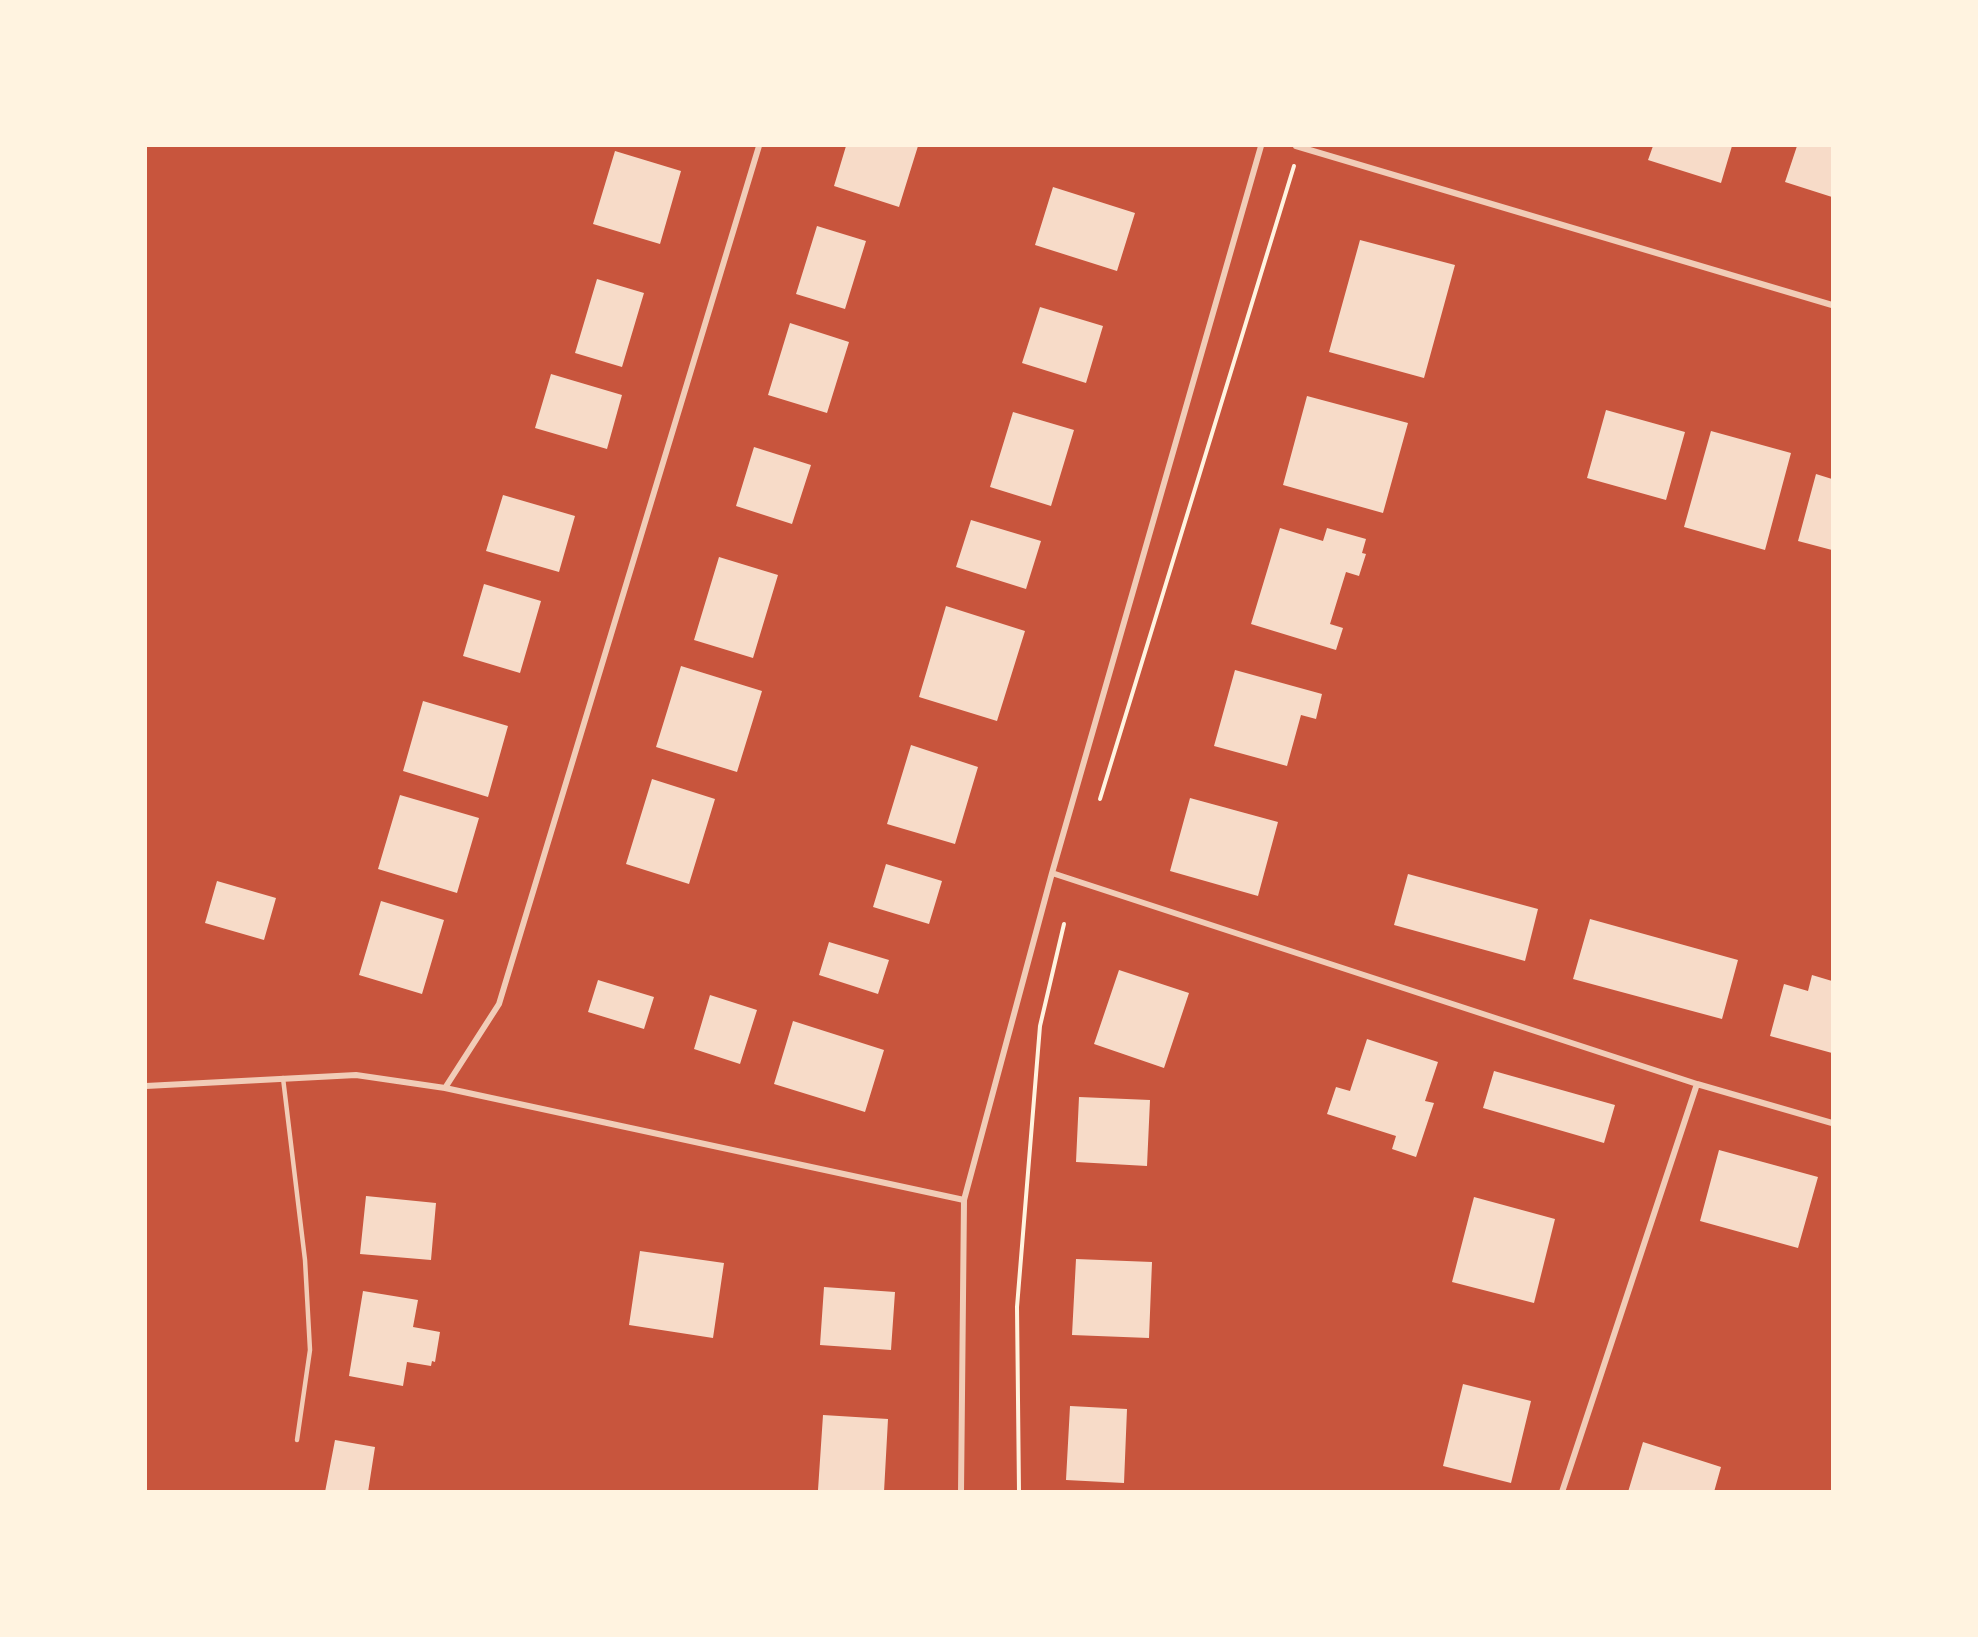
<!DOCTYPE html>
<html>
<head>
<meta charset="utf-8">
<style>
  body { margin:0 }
  #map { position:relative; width:1978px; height:1637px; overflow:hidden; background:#c8553d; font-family:"Times New Roman",serif }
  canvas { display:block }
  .frame { position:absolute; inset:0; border:147px solid #fff3e0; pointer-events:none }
</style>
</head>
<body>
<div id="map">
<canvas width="1978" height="1637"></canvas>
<div class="frame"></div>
</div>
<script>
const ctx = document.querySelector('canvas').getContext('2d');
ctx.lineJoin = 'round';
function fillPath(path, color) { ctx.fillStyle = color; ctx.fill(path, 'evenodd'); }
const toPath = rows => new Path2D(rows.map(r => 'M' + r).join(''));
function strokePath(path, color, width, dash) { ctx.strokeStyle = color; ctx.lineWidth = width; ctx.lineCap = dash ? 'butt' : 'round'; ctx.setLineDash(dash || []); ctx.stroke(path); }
fillPath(toPath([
  [846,146,918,146,899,207,834,186],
  [1653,146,1732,146,1721,183,1648,160],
  [1797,146,1832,146,1832,197,1785,182],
  [615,151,681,171,660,244,593,224],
  [1053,187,1135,213,1117,271,1035,245],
  [817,226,866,241,845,309,796,294],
  [1360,240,1455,265,1424,378,1329,352],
  [597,279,644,293,622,367,575,353],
  [1040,307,1103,326,1086,383,1022,363],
  [790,323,849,342,827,413,768,395],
  [551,374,622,395,607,449,535,428],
  [1307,396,1408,423,1383,513,1283,485],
  [1606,410,1685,432,1666,500,1587,478],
  [1013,412,1074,430,1051,506,990,487],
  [1711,431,1791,453,1765,550,1684,527],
  [754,447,811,465,792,524,736,506],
  [1816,474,1832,479,1832,550,1798,541],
  [503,495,575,516,559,572,486,551],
  [971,520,1041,541,1026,589,956,567],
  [1280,528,1323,541,1327,528,1366,539,1362,553,1366,554,1359,576,1346,572,1330,624,1343,628,1336,650,1251,624],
  [719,557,778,575,753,658,694,640],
  [484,584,541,601,520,673,463,656],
  [946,606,1025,631,997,721,919,697],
  [681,666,762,691,737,772,656,747],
  [1235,670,1322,694,1316,719,1301,715,1287,766,1214,746],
  [423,701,508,726,488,797,403,771],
  [911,745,978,767,955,844,887,824],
  [652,779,715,799,689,884,626,864],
  [400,795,479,818,457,893,378,869],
  [1190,798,1278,822,1258,896,1170,871],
  [886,864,942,881,929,924,873,907],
  [1408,874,1538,909,1525,961,1394,925],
  [217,881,276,898,264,940,205,923],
  [381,901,444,920,422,994,359,975],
  [1590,919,1738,960,1722,1019,1573,979],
  [829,942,889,960,878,994,819,975],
  [1119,970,1189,993,1164,1068,1094,1044],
  [1812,975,1832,981,1832,1053,1770,1036,1784,984,1808,991],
  [598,980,654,997,644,1029,588,1012],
  [710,995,757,1010,740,1064,694,1049],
  [793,1021,884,1050,865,1112,774,1084],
  [1367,1039,1438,1062,1425,1101,1434,1103,1416,1157,1392,1149,1396,1136,1327,1114,1336,1087,1350,1091],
  [1494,1071,1615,1105,1604,1143,1483,1108],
  [1079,1097,1150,1100,1147,1166,1076,1162],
  [1719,1150,1818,1177,1798,1248,1700,1221],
  [366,1196,436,1203,431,1260,360,1254],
  [1474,1197,1555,1219,1534,1303,1452,1282],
  [640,1251,724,1263,713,1338,629,1325],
  [1076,1259,1152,1262,1149,1338,1072,1335],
  [824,1287,895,1292,891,1350,820,1345],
  [363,1291,418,1300,413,1327,440,1332,435,1362,432,1361,431,1366,407,1362,403,1386,349,1376],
  [1463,1384,1531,1401,1511,1483,1443,1466],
  [1070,1406,1127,1409,1124,1483,1066,1480],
  [823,1415,888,1419,884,1492,818,1490],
  [335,1440,375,1447,368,1492,325,1492],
  [1643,1442,1721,1467,1714,1492,1628,1492]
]), '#f7dbc8');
strokePath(toPath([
  [1100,799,1294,166],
  [1019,1492,1017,1307,1040,1026,1064,924]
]), '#fff3e0', 4);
strokePath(toPath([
  [283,1078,305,1260,310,1350,297,1440]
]), '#f1ccb7', 4.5);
strokePath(toPath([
  [1296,146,1832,305],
  [1052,873,1697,1084,1832,1123],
  [146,1086,356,1075,445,1088,499,1004,759,146],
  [445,1088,964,1200],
  [961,1492,964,1200,1052,873,1261,146],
  [1562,1492,1697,1084]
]), '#f1ccb7', 6);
</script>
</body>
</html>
